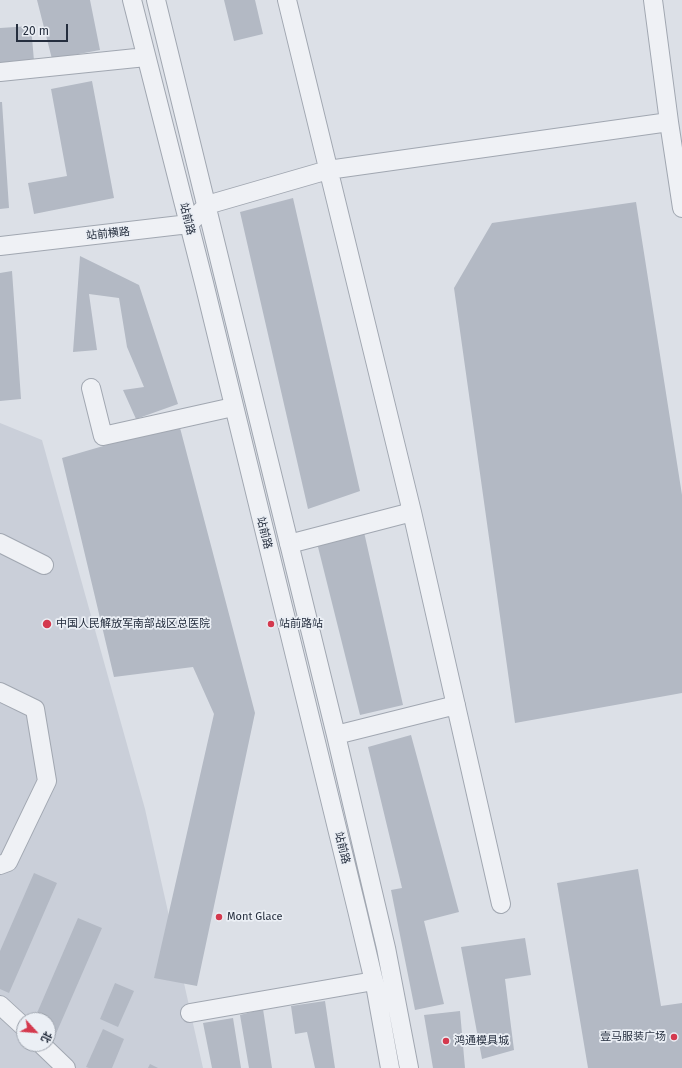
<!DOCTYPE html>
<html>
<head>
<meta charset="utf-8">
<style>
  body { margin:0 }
  #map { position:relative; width:682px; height:1068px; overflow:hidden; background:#dce0e7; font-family:"Fira Sans","Noto Sans SC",sans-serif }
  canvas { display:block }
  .north { position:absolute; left:16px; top:1012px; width:40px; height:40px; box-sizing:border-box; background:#ebeff5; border:1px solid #9ca2ac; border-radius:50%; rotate:116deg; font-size:11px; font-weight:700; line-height:16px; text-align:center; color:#252e3e }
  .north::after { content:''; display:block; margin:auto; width:14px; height:18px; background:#d4394e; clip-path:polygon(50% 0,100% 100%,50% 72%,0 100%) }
  .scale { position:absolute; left:16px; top:24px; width:52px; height:18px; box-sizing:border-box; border:2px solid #252e3e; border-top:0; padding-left:5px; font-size:12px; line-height:14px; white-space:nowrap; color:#252e3e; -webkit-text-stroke:3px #ebeff5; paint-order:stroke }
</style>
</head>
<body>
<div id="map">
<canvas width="682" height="1068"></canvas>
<div class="north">北</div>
<div class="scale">20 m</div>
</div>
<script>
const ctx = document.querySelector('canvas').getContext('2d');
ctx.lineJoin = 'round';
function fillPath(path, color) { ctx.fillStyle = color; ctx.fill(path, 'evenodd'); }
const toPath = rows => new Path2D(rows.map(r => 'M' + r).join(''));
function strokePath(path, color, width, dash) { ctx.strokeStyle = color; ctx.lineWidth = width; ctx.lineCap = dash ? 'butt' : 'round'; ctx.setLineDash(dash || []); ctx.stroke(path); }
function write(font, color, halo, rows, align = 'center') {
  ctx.font = font + ' "Fira Sans","Noto Sans SC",sans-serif'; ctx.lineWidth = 3.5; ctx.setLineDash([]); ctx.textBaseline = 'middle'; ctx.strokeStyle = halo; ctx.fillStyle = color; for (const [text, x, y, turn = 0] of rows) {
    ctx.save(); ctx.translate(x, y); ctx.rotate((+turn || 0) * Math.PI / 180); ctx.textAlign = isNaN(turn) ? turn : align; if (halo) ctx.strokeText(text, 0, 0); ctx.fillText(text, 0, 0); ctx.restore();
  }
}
fillPath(toPath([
  [0,423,42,440,145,809,203,1068,0,1068],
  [24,1020,48,1020,48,1044,24,1044]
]), '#cacfd9');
fillPath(toPath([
  [37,0,90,0,100,50,52,59],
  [224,0,255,0,263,34,234,41],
  [31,26,34,61,0,65,0,28],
  [92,81,114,198,34,214,28,183,67,176,51,89],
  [0,102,2,102,9,208,0,209],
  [293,198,360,491,308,509,240,212],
  [636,202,682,495,682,693,515,723,454,288,492,223],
  [80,256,139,285,178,404,136,419,123,390,144,387,127,347,119,298,89,294,97,350,73,352],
  [12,271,21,399,0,401,0,273],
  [179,424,255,713,197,986,154,978,214,714,193,667,114,677,62,458],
  [364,532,403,705,360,715,317,543],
  [411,735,459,912,424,921,444,1004,415,1010,391,890,402,888,368,747],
  [638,869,661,1006,682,1003,682,1068,588,1068,557,883],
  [34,873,57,883,9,993,0,989,0,951],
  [78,918,102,928,55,1036,48,1032,48,1020,34,1020],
  [525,938,531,975,505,979,514,1050,482,1059,461,947],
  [115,983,134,991,118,1027,100,1019],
  [325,1001,335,1068,315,1068,307,1032,295,1034,291,1006],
  [263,1009,272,1068,249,1068,240,1015],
  [460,1011,465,1068,433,1068,424,1015],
  [233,1018,241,1068,212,1068,203,1023],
  [103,1029,124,1039,112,1068,89,1068,86,1067],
  [150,1064,158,1068,148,1068]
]), '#b3b9c4');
const minor = toPath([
  [132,0,204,283,357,910,376,990,390,1068],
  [156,0,336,735,386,948,409,1068],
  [287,0,412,512,501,904],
  [653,0,669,122],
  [0,72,146,57],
  [0,246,189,224,207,205,328,170,669,122,682,208],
  [91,388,103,436,233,407],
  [0,543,44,565],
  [289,544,412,512],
  [0,692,35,709,47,781,8,862,0,865],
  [336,735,456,705],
  [0,1005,24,1027],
  [190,1013,374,981],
  [41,1044,66,1068]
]);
strokePath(minor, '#a1a7b1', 20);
strokePath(minor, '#eff1f5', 18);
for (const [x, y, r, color] of [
  [47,624,5,"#d4394e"],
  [271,624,4,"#d4394e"],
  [219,917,4,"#d4394e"],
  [674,1037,4,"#d4394e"],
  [446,1041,4,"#d4394e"]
]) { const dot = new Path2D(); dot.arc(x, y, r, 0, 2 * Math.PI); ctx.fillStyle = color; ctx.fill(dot); strokePath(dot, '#ebeff5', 1.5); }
write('11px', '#252e3e', '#ebeff5', [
  ["站前路",187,219,76],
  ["站前横路",108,234,-6],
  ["站前路",264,533,76],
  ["站前路",342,848,76]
]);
write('11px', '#252e3e', '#ebeff5', [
  ["中国人民解放军南部战区总医院",56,624],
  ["站前路站",279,624],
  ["Mont Glace",227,917],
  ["壹马服装广场",666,1037,"right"],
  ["鸿通模具城",454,1041]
], 'left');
</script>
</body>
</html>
